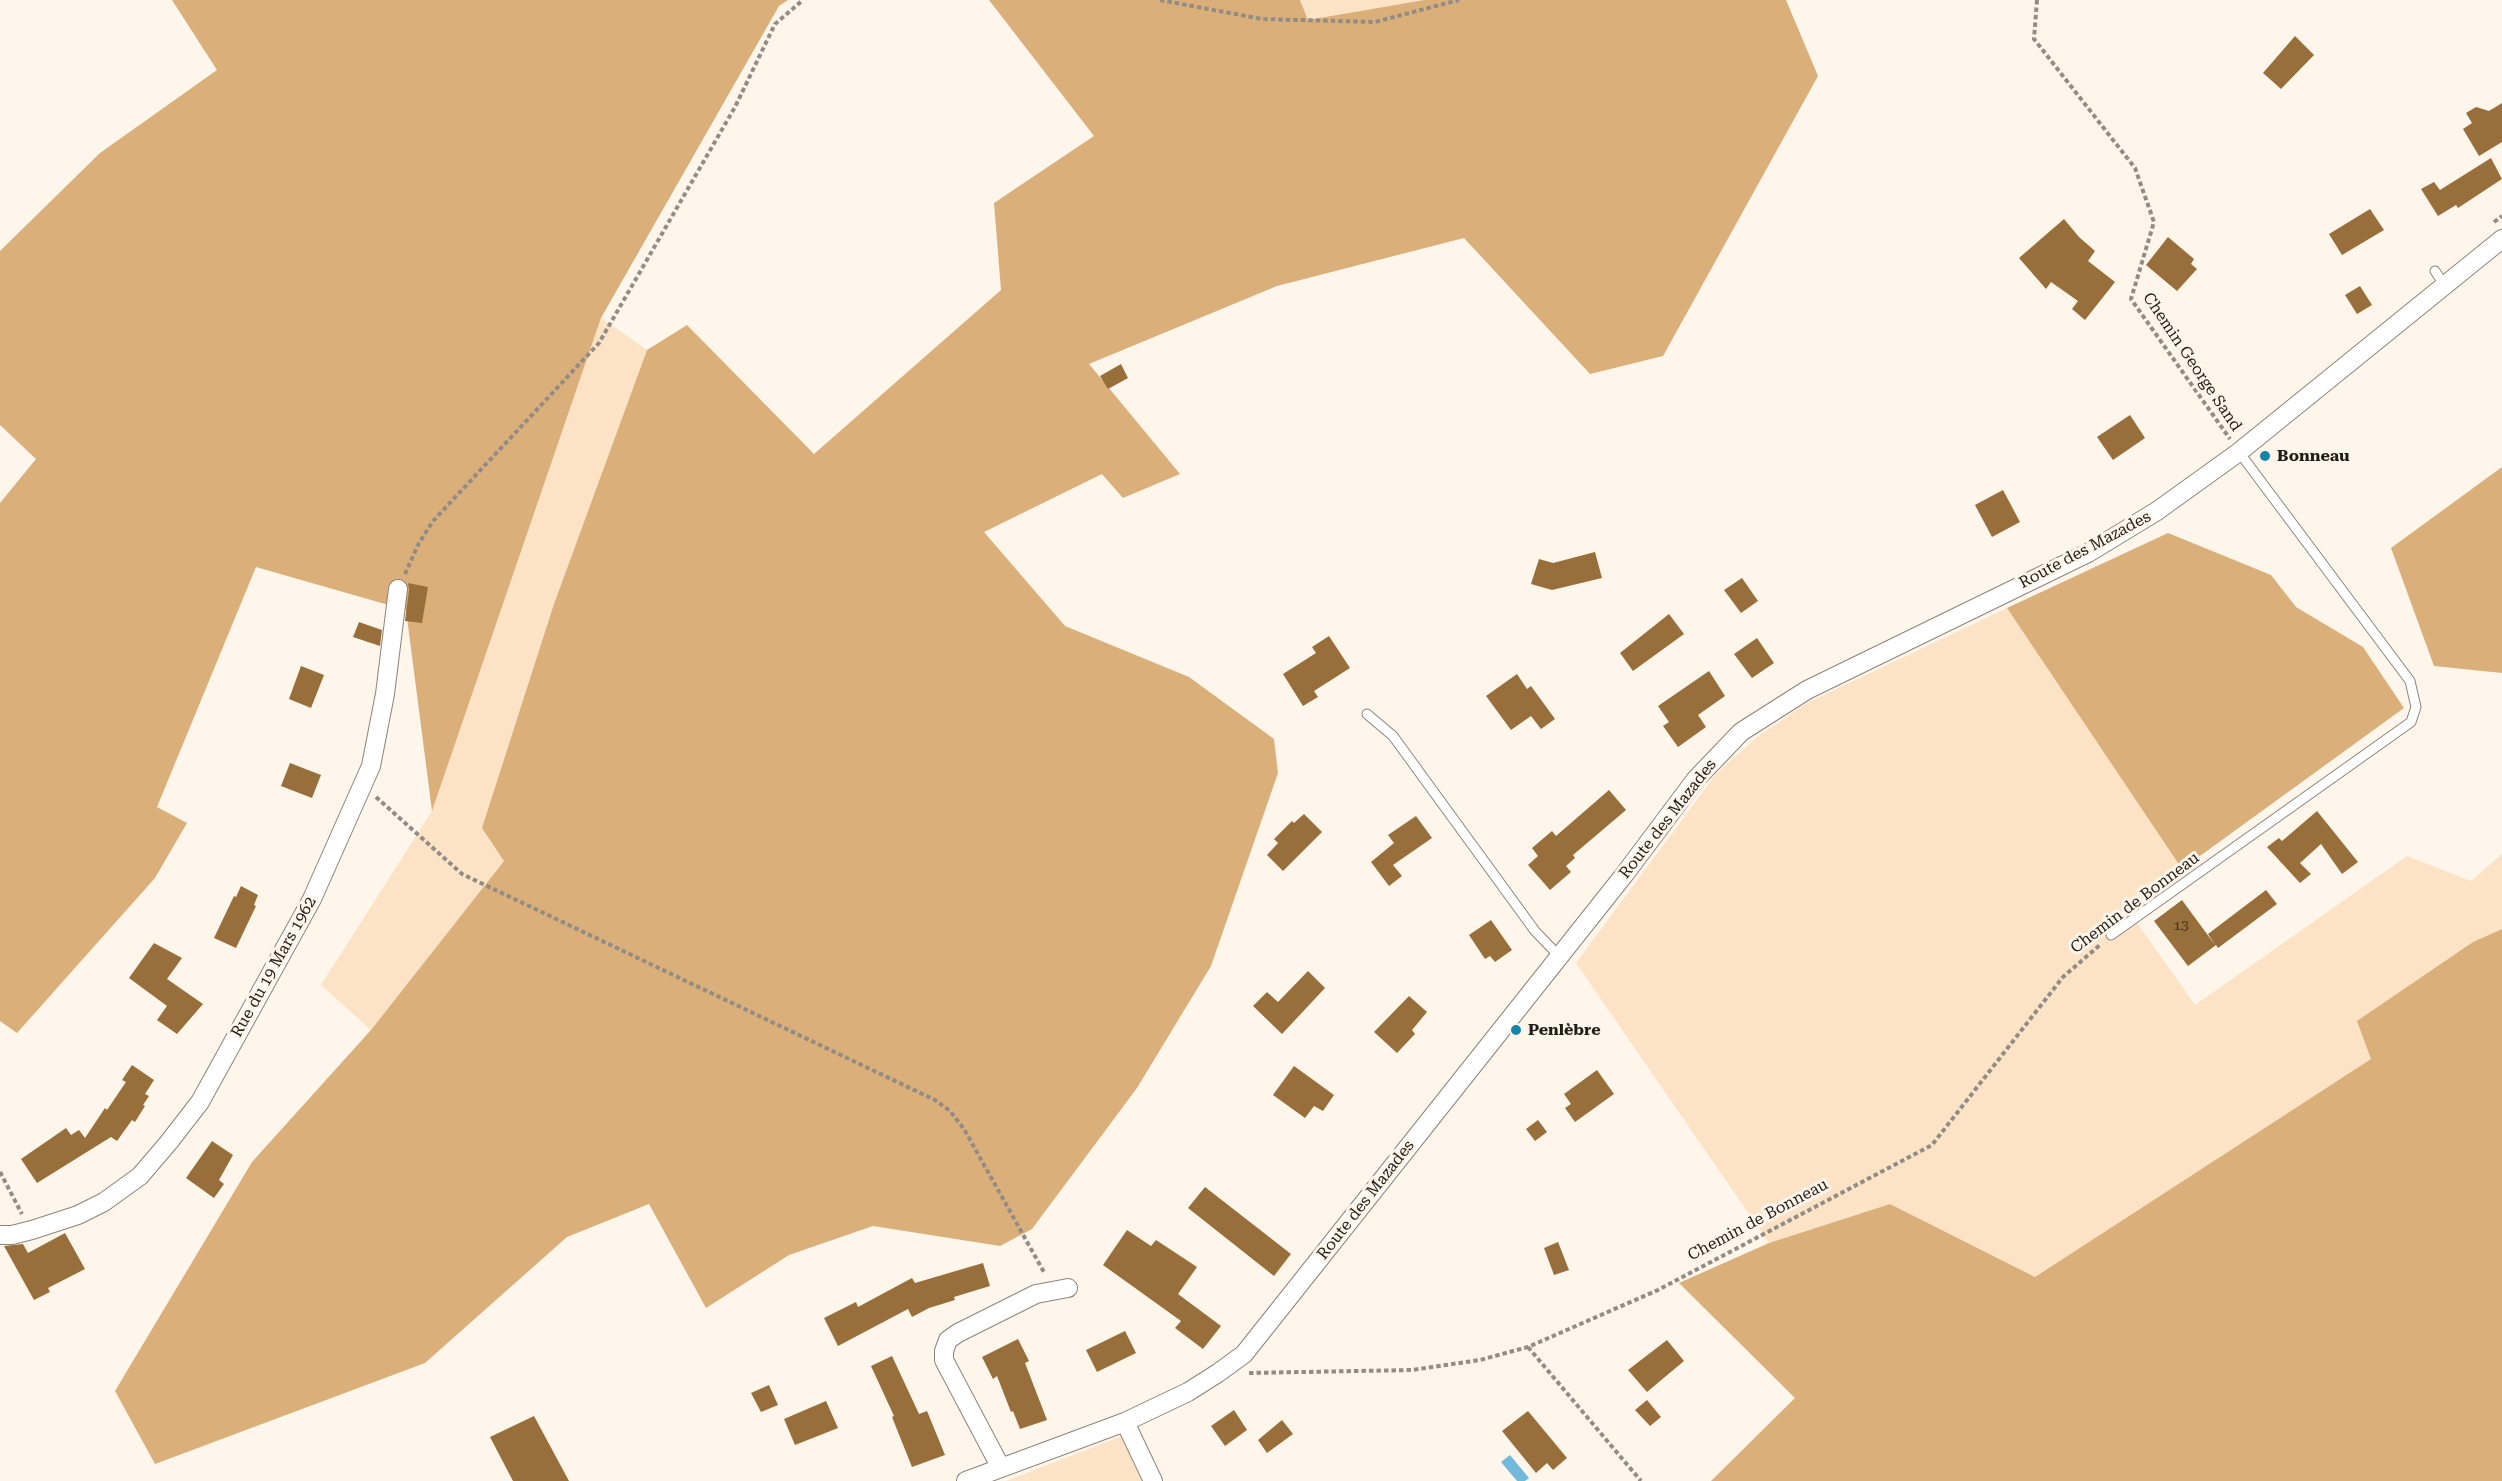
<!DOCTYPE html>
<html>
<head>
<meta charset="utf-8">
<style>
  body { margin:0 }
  canvas { display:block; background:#fef5eb }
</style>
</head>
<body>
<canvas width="2502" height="1481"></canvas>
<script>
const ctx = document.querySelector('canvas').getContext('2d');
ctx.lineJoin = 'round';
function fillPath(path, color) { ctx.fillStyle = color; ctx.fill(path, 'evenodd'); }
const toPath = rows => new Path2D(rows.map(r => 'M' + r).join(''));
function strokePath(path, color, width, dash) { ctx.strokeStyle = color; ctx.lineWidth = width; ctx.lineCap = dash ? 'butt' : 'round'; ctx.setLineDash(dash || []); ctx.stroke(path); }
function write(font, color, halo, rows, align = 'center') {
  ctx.font = font + ' "Roboto Serif",serif'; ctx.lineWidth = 6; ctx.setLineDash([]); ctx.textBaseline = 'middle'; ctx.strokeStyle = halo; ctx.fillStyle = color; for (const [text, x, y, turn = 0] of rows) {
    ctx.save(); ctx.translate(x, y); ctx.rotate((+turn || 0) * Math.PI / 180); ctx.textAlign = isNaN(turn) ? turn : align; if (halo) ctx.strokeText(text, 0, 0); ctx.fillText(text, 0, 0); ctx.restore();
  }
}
fillPath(toPath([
  [1300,0,1424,0,1308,20],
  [601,318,647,350,554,604,504,861,371,1030,321,985,432,811],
  [2007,608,2182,869,2130,913,2195,1005,2407,856,2471,881,2502,854,2502,929,2473,942,2371,1059,2035,1277,1890,1204,1769,1243,1576,963,1716,774,1757,737,1807,703],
  [1122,1436,1142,1481,1006,1481]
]), '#fde3c6');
fillPath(toPath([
  [172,0,788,0,779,6,601,318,432,811,406,610,256,567,157,807,187,823,155,878,17,1033,0,1021,0,503,36,459,0,425,0,251,100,153,217,70],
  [989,0,1300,0,1308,20,1424,0,1786,0,1818,76,1663,356,1590,374,1464,238,1277,286,1089,364,1180,474,1123,498,1102,474,984,532,1065,626,1189,677,1274,739,1278,773,1211,966,1137,1088,1032,1229,1000,1246,873,1226,789,1255,706,1308,649,1204,567,1237,425,1363,155,1464,115,1391,252,1162,371,1030,504,861,482,828,554,604,647,350,687,325,814,454,1001,290,994,203,1094,136],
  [2502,467,2502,673,2434,666,2391,548],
  [2168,533,2271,575,2296,607,2363,647,2404,708,2182,869,2007,608],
  [2502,929,2502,1481,1711,1481,1795,1398,1679,1283,1769,1243,1890,1204,2035,1277,2371,1059,2357,1021,2473,942]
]), '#dbaf7a');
fillPath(toPath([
  [1510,1455,1529,1478,1525,1481,1517,1481,1501,1462]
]), '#72badb');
fillPath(toPath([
  [2295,36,2314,55,2281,89,2263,73],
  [2502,103,2502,142,2479,156,2463,129,2472,123,2466,113,2476,107,2489,111],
  [2491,158,2502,179,2458,208,2456,205,2438,216,2421,189,2434,182,2440,190],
  [2370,209,2384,230,2342,255,2329,234],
  [2064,219,2079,237,2095,251,2088,261,2115,282,2085,320,2072,309,2078,301,2051,282,2046,289,2019,258],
  [2168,237,2194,259,2191,264,2197,269,2177,291,2146,265],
  [2360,286,2372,305,2357,314,2345,295],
  [1121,364,1128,378,1108,389,1100,376],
  [2130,415,2145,438,2113,460,2097,437],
  [2003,490,2020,522,1992,537,1975,505],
  [1595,552,1602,578,1552,590,1531,584,1539,559,1553,563],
  [1742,578,1758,601,1741,613,1724,590],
  [408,583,428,587,422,623,405,621,409,590],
  [1669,614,1684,634,1633,671,1620,653],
  [359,622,382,630,380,646,353,637],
  [1329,636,1350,668,1314,691,1318,697,1303,706,1283,674,1316,653,1312,647],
  [1757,638,1774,663,1752,678,1734,654],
  [301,666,324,675,311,708,289,699],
  [1709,671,1725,696,1698,715,1706,727,1678,747,1663,726,1669,722,1658,706],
  [1517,674,1527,689,1531,686,1555,719,1541,729,1531,716,1511,730,1486,696],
  [290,763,321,775,312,798,281,786],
  [1609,790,1626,810,1573,855,1575,858,1566,866,1571,872,1550,890,1528,865,1538,856,1532,848,1552,831,1556,836],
  [2317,811,2358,862,2342,874,2321,844,2300,863,2311,874,2300,883,2267,847,2279,838,2282,841],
  [1304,814,1322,832,1283,871,1267,855,1278,843,1274,839,1292,821,1294,823],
  [1416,816,1432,838,1393,865,1402,876,1389,886,1371,862,1394,843,1388,835],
  [241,886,258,895,254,905,256,906,236,948,214,938,234,896,236,897],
  [2266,890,2277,904,2218,948,2216,945,2188,966,2154,921,2182,900,2215,945,2208,934],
  [1491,920,1512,950,1495,962,1490,956,1485,959,1469,935],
  [154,943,182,958,167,979,203,1004,177,1034,157,1020,167,1006,129,978],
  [1308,971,1325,988,1282,1034,1253,1006,1267,992,1278,1002],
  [1409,996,1427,1012,1412,1030,1415,1034,1397,1053,1374,1032],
  [132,1065,154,1080,145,1094,149,1096,143,1105,145,1106,135,1122,132,1120,117,1141,111,1137,37,1183,21,1159,66,1128,71,1135,79,1130,85,1138,105,1108,107,1110,126,1082,122,1080],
  [1294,1066,1334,1095,1323,1111,1314,1106,1305,1118,1273,1095],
  [1597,1070,1614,1094,1575,1122,1565,1108,1571,1104,1564,1094],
  [1538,1120,1547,1132,1535,1141,1526,1129],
  [212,1141,233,1155,219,1180,224,1184,214,1198,186,1178],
  [1205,1187,1291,1254,1274,1276,1188,1208],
  [1127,1230,1151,1246,1156,1240,1197,1267,1178,1294,1221,1326,1203,1349,1175,1328,1181,1321,1103,1265],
  [65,1233,85,1269,48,1288,50,1292,34,1300,4,1246,23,1244,28,1253],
  [1558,1242,1569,1270,1554,1275,1544,1248],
  [983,1263,990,1286,954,1297,955,1300,929,1308,912,1317,908,1309,838,1346,824,1318,856,1302,858,1307,912,1278,915,1283],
  [1125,1331,1136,1353,1097,1372,1086,1350],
  [1018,1339,1029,1361,1025,1363,1047,1420,1020,1429,1013,1411,1011,1412,997,1376,993,1379,982,1357],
  [1667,1340,1684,1361,1647,1392,1628,1370],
  [892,1356,919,1414,927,1411,945,1455,912,1467,892,1417,894,1416,871,1366],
  [769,1385,778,1405,761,1412,751,1393],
  [1647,1400,1661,1417,1650,1426,1635,1410],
  [826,1401,838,1428,795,1445,784,1419],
  [1234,1410,1247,1430,1225,1446,1211,1426],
  [1528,1411,1567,1458,1553,1470,1547,1463,1536,1473,1502,1431],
  [534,1416,569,1481,513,1481,490,1437],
  [1282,1420,1293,1434,1267,1453,1258,1440]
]), '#986f3b');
const service = toPath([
  [2435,271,2445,286],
  [1367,714,1393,736,1535,931,1559,956],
  [2111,935,2411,722,2416,707,2410,681,2239,452]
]);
const minor = toPath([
  [0,1235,12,1235,32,1230,78,1215,104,1202,140,1176,169,1142,200,1102,312,899,371,766,385,694,398,589],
  [1125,1422,1153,1481],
  [1001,1468,944,1360,944,1351,948,1340,958,1333,1036,1294,1068,1288],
  [966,1481,1125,1422,1188,1392,1218,1373,1244,1354,1624,875,1696,779,1741,732,1807,690,2088,553,2157,511,2239,452,2502,239]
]);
strokePath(service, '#8d8479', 11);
strokePath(minor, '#8d8479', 20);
strokePath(toPath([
  [1160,0,1262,19,1375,22,1459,0],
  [2037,0,2034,39,2135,168,2154,222,2131,299,2230,439],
  [2494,222,2502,216],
  [405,574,419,543,433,521,599,343,735,107,775,24,803,0],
  [376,797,462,874,935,1100,950,1111,964,1129,1045,1274],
  [0,1172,22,1214],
  [1528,1347,1641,1481],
  [1249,1373,1412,1370,1480,1360,1528,1347,1658,1290,1932,1145,2063,977,2101,944]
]), '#928c84', 4, [4.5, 3]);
strokePath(service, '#fff', 9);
strokePath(minor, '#fff', 18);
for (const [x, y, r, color] of [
  [2265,456,6,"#1584ab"],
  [1516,1030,6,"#1584ab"]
]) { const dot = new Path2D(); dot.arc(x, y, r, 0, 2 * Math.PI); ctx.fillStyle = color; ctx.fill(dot); strokePath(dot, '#fef5eb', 2); }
write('14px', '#3e3120', null, [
  ["13",2181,926]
]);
write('16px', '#201c17', '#fef5eb', [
  ["Chemin George Sand",2192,362,56],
  ["Route des Mazades",2085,550,-28],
  ["Route des Mazades",1668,819,-52],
  ["Chemin de Bonneau",2135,903,-37],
  ["Rue du 19 Mars 1962",274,967,-61],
  ["Route des Mazades",1366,1200,-52],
  ["Chemin de Bonneau",1758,1220,-28]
]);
write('bold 16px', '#201c17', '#fef5eb', [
  ["Bonneau",2277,456],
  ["Penlèbre",1528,1030]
], 'left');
</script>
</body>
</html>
